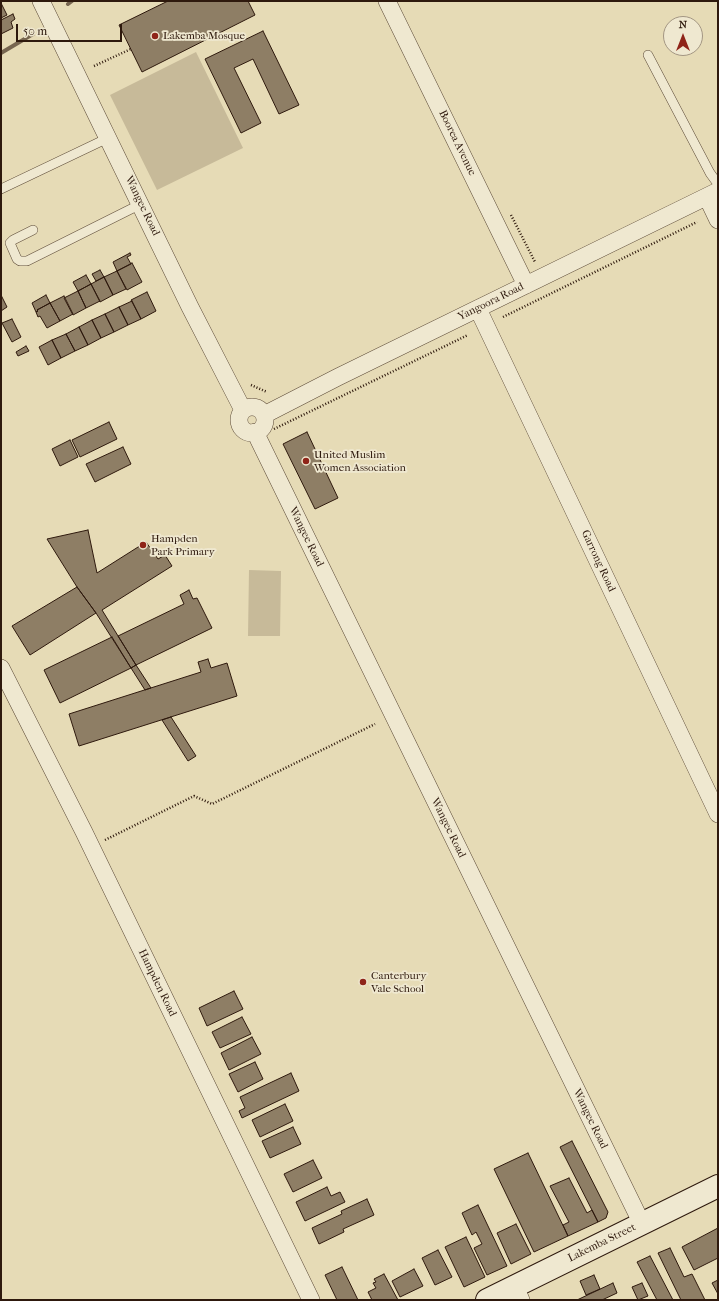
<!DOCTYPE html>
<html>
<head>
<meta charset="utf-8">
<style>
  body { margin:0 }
  #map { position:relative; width:719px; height:1301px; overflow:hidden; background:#e6dbb6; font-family:"IM FELL French Canon",serif }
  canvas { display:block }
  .frame { position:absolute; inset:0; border:2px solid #2e190d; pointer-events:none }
  .north { position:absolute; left:663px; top:16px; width:40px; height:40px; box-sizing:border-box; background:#efe8d0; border:1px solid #a29582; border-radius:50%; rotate:0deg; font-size:11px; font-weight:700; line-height:16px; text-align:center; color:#2e190d }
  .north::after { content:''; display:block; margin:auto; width:14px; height:18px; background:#8f2418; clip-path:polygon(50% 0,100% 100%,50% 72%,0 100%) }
  .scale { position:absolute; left:16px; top:24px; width:106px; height:18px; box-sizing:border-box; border:2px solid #2e190d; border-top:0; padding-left:5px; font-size:12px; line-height:14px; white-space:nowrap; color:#2e190d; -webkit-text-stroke:3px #efe8d0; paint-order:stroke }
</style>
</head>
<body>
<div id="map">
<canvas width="719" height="1301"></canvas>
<div class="frame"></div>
<div class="north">N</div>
<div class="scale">50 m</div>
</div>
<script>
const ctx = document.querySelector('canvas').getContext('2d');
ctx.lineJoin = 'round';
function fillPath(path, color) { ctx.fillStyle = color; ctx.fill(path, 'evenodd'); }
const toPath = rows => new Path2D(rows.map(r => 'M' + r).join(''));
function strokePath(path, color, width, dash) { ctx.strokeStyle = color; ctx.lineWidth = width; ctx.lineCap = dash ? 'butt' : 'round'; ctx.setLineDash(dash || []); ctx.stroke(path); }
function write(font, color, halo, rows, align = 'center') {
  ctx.font = font + ' "IM FELL French Canon",serif'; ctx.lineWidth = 3.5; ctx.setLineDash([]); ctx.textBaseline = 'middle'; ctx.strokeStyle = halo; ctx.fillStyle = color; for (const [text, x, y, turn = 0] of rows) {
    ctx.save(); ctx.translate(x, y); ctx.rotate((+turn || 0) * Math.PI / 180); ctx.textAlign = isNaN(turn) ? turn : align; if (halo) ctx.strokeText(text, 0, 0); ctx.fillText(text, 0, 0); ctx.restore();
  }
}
fillPath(toPath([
  [196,52,243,148,157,190,110,95],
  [249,570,281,571,280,636,248,636]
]), '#c7ba99');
strokePath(toPath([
  [68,4,72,1],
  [1,53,33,34]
]), '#776650', 4);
const building = toPath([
  [168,1,248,1,255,15,142,72,119,25,168,1],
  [1,3,7,15,1,18,1,3],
  [13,14,15,19,11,22,13,28,1,34,1,20,13,14],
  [263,31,299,105,279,114,253,59,234,68,261,123,241,133,205,59,263,31],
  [130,253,131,255,127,257,131,264,117,271,113,262,130,253],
  [132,263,142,282,127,290,117,271,132,263],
  [100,270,104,277,96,281,92,274,100,270],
  [117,271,126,289,113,295,104,277,117,271],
  [86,275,91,284,78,291,73,282,86,275],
  [104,277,113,295,100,302,91,284,104,277],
  [91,284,100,301,86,308,78,291,91,284],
  [78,291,86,308,73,315,64,298,78,291],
  [147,292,156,311,141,319,131,300,147,292],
  [1,295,7,307,1,311,1,295],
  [46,295,50,303,37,310,38,311,36,312,32,303,46,295],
  [64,296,73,314,60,321,50,303,64,296],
  [132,301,141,319,128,325,119,307,132,301],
  [50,303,60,321,47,328,40,316,38,317,36,312,38,311,37,310,50,303],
  [119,307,128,325,114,332,105,314,119,307],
  [105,314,114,332,101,338,92,320,105,314],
  [12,319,21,337,12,342,2,323,12,319],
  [92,320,101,338,88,345,79,327,92,320],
  [79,327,88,345,75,351,66,334,79,327],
  [66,334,75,351,61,358,52,340,66,334],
  [52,340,61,358,48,365,39,347,52,340],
  [26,346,29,351,18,356,16,352,26,346],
  [109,422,117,439,80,457,72,440,109,422],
  [307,432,338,498,315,509,283,444,307,432],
  [70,440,78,457,60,466,52,449,70,440],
  [123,447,131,464,95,482,86,464,123,447],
  [88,530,97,573,146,542,158,559,165,555,172,566,102,610,136,665,131,668,96,613,77,587,47,539,88,530],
  [77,587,96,613,30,655,12,626,77,587],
  [189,590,193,599,197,598,212,628,136,665,118,636,184,604,180,595,189,590],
  [112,637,131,668,60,703,44,670,112,637],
  [208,659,211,668,227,663,237,696,79,746,69,714,201,672,198,662,208,659],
  [136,665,151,688,145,690,131,668,136,665],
  [171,717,196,756,188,761,162,720,171,717],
  [234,991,243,1009,207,1026,199,1008,234,991],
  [242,1017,251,1034,220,1048,212,1032,242,1017],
  [252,1037,261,1054,229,1070,221,1053,252,1037],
  [255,1062,263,1079,238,1092,229,1074,255,1062],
  [291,1073,299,1091,242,1118,239,1111,245,1108,240,1097,291,1073],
  [285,1104,293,1121,260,1137,252,1120,285,1104],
  [293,1127,301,1144,270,1158,262,1141,293,1127],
  [572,1141,608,1212,606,1218,598,1222,560,1147,572,1141],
  [528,1153,568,1236,534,1252,494,1169,528,1153],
  [313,1160,322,1178,293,1192,284,1174,313,1160],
  [569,1178,587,1213,592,1210,598,1222,568,1236,563,1225,569,1222,550,1186,569,1178],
  [327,1187,331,1196,340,1192,345,1202,305,1221,296,1202,327,1187],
  [367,1199,374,1215,343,1229,344,1232,319,1244,312,1228,342,1214,341,1211,367,1199],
  [478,1205,507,1266,487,1275,474,1248,482,1244,476,1232,472,1235,462,1213,478,1205],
  [516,1224,531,1254,511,1264,497,1233,516,1224],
  [718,1228,718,1258,694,1270,682,1247,718,1228],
  [466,1237,485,1277,464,1287,445,1247,466,1237],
  [670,1248,684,1277,692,1274,705,1300,681,1300,658,1253,670,1248],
  [438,1250,452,1277,435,1285,422,1258,438,1250],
  [650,1256,673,1300,657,1300,637,1262,650,1256],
  [342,1267,358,1300,337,1300,325,1275,342,1267],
  [414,1269,423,1286,400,1297,392,1281,414,1269],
  [384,1274,398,1300,372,1300,368,1292,376,1288,373,1283,376,1282,374,1279,384,1274],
  [594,1275,600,1289,586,1295,580,1281,594,1275],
  [718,1280,718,1294,712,1283,718,1280],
  [613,1283,617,1293,602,1300,577,1300,613,1283],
  [642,1283,648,1296,638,1300,632,1287,642,1283]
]);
fillPath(building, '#8e7e65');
strokePath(building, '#2e190d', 1);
const service = toPath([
  [648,55,710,173,718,184],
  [1,189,108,138],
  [33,230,13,240,10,243,17,259,20,261,27,261,141,204]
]);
const minor = toPath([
  [41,1,190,307,243,410],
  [387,1,526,285],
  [707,197,718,220],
  [478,309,718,814],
  '239 420a13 13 0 1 1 26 0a13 13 0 1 1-26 0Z',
  [264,415,338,377,718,191],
  [255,432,642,1224],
  [1,668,84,832,311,1300],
  [515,1286,521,1300]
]);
const secondary = toPath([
  [487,1300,718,1186]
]);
strokePath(service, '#5c4a37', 10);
strokePath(minor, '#5c4a37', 18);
strokePath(secondary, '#2e190d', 24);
strokePath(toPath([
  [94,66,131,49],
  [511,215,535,262],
  [503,317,697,222],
  [251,385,267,392],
  [274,429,468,335],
  [1,719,4,719],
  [105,840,194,796,212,804,375,724]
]), '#2e190d', 2.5, [1, 2]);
strokePath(service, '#efe8d0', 9);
strokePath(minor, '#efe8d0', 17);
strokePath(secondary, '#efe8d0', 22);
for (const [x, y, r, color] of [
  [155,36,4,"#8f2418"],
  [306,461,4,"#8f2418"],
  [143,545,4,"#8f2418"],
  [363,982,4,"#8f2418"]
]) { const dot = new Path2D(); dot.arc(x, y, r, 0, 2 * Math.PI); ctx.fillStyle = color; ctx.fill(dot); strokePath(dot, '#efe8d0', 1.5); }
write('11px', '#2e190d', '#efe8d0', [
  ["Lakemba Mosque",163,36],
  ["United Muslim",314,455],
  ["Women Association",314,468],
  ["Hampden",151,539],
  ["Park Primary",151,552],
  ["Canterbury",371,976],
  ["Vale School",371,989]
], 'left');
write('11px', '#2e190d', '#efe8d0', [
  ["Boorea Avenue",457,143,64],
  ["Wangee Road",142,206,64],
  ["Yangoora Road",491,302,-26],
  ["Wangee Road",306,537,64],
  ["Garrong Road",598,561,65],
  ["Wangee Road",448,828,64],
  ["Hampden Road",157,983,64],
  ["Wangee Road",590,1119,64],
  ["Lakemba Street",602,1243,-26]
]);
</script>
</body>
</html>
